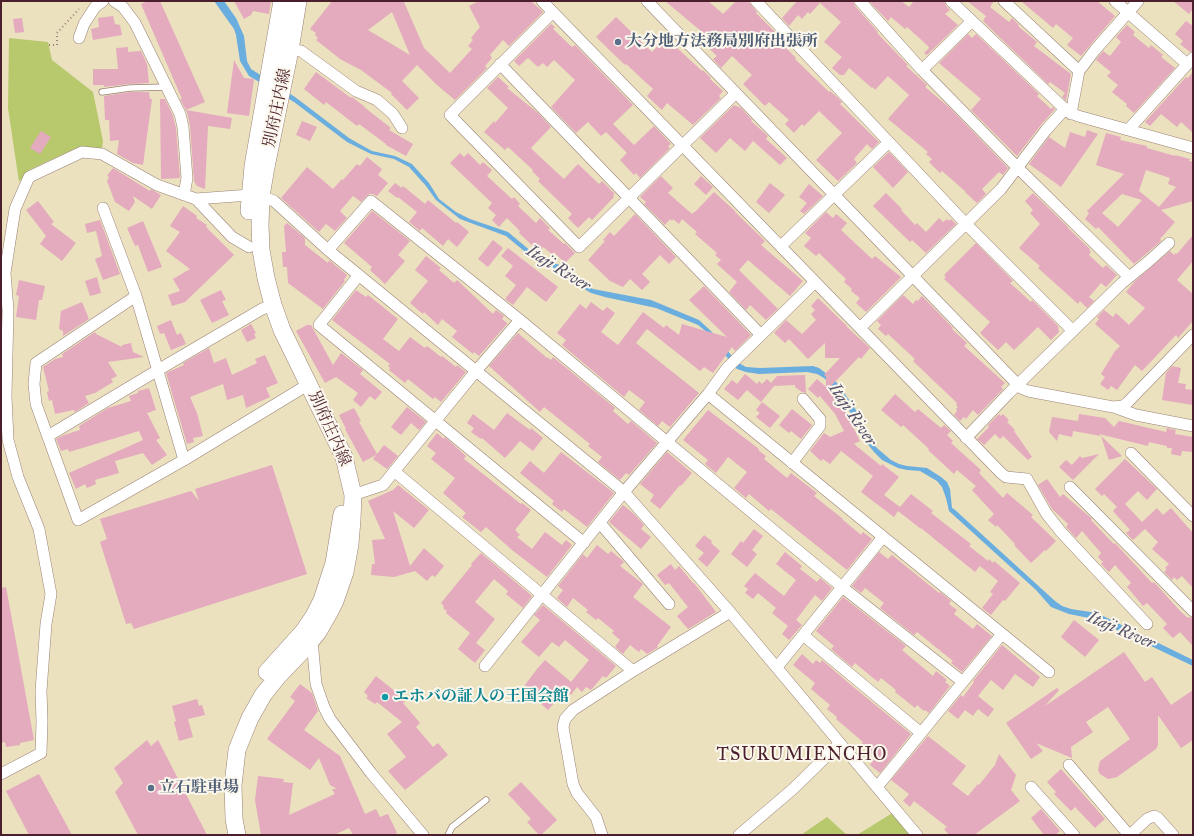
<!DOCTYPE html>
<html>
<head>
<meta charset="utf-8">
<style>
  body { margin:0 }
  #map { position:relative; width:1194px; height:836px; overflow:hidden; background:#ebe1bf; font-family:"IM FELL Great Primer",serif }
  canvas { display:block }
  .frame { position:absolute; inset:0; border:2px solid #4a1f2b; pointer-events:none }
</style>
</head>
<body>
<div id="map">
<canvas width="1194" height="836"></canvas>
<div class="frame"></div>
</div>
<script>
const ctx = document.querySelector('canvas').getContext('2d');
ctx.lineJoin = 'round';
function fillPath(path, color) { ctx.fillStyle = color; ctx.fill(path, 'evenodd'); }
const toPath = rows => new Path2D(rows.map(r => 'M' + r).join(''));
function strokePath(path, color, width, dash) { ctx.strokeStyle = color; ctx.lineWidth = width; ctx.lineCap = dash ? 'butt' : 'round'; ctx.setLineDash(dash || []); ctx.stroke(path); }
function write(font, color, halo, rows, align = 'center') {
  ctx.font = font + ' "IM FELL Great Primer","Noto Serif JP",serif'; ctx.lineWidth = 4; ctx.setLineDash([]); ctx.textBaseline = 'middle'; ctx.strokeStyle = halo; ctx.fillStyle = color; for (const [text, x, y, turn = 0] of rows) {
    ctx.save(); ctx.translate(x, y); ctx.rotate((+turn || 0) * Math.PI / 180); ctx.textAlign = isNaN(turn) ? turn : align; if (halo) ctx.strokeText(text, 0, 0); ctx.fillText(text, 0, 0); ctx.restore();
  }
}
fillPath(toPath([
  [9,38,48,42,52,60,93,92,103,141,102,149,81,146,29,170,19,182,8,108],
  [894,812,913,835,857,835],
  [827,817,847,835,801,835]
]), '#b7c96c');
fillPath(toPath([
  [214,1,224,1,236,18,244,36,247,61,251,69,295,97,349,138,363,146,372,151,395,156,412,164,429,183,439,199,456,212,470,219,508,232,538,257,544,260,563,266,571,272,574,277,593,289,651,300,699,320,711,331,737,362,746,367,760,368,813,366,819,368,832,378,838,384,856,410,870,441,878,449,891,460,899,464,907,466,927,468,941,477,947,482,950,489,952,508,954,509,1055,601,1062,606,1071,609,1097,613,1193,660,1193,666,1094,619,1069,614,1051,607,1036,590,949,511,946,498,942,487,937,481,920,471,907,470,898,468,882,460,874,452,862,437,850,412,835,389,824,378,817,374,807,372,759,374,746,372,737,369,733,365,709,334,698,325,656,308,605,297,591,293,581,287,561,270,543,265,536,261,506,236,460,219,455,215,436,200,426,186,409,167,394,159,371,154,347,142,294,102,249,76,240,61,236,35,234,29]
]), '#6aaddf');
fillPath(toPath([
  [148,1,160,1,205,102,186,110,232,118,230,129,208,126,205,189,197,186,194,181,190,126,187,112,180,99,182,99,141,4],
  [234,1,271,1,269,14,253,11,251,15,244,19],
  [332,1,405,1,404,2,424,48,450,73,472,49,468,46,473,40,471,38,480,27,469,6,479,1,531,1,543,12,509,46,503,40,490,55,492,58,485,66,487,68,455,100,437,85,417,65,402,81,419,98,407,110,391,94,392,93,361,70,340,59,316,40,318,38,315,35,316,33,310,29],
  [392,12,410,55,368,30],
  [665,1,708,1,723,14,736,1,748,1,757,12,756,13,782,39,780,42,796,58,795,59,829,92,830,91,837,97,842,102,840,104,879,142,872,149,867,144,854,159,857,163,838,181,816,160,842,133,819,111,804,126,802,124,794,133,785,124,789,120,769,102,765,106,743,84,752,75,732,56,721,68,713,59,717,56,696,36,701,31],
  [797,1,853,1,855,6,878,32,877,33,908,65,906,66,927,85,925,87,950,108,1008,168,1003,175,999,172,982,189,986,194,977,203,965,192,966,192,942,171,940,173,929,162,932,159,926,154,928,152,888,119,909,95,888,76,875,90,873,87,872,88,849,68,844,75,840,75,832,68,842,57,824,42,841,22,820,3,810,14,808,12,802,19,798,15,789,26,782,18],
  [869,1,901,1,909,7,914,1,944,1,946,6,950,10,945,14,958,25,927,55,924,53,929,48,928,46,907,27,905,29,891,17,888,21],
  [967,1,994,1,990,7,1009,22,1012,18,1019,25,1018,26,1037,42,1034,46,1071,74,1066,101,1062,97,1065,93,1050,82,1048,84,985,23,983,21,986,16],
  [1021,1,1097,1,1115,16,1081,56,1067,45,1073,38,1056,24,1053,28],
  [1173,1,1193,1,1193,9,1189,14],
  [113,16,115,24,120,25,122,35,93,40,91,29,99,27,98,18],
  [616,17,652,52,663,40,673,49,675,46,702,71,703,70,711,78,710,79,723,91,719,96,721,98,693,125,667,103,662,110,647,96,653,89,626,64,625,65,596,37],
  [22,18,24,32,15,33,13,19],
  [1186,21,1193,26,1193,51,1190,52,1180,44,1183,41,1175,34],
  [551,24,555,27,553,29,572,47,575,45,633,105,613,124,634,145,654,126,671,144,668,146,670,148,640,178,636,173,634,175,620,160,627,153,606,132,601,136,588,122,576,133,551,107,575,80,554,60,547,67,543,63,538,67,528,58,519,66,514,61],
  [1127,25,1135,32,1133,35,1149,48,1151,45,1163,55,1161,57,1175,68,1134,113,1126,106,1127,104,1112,92,1118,85,1107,76,1111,72,1096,60,1103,51,1110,56,1121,42,1116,37],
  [968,34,972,38,976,34,1039,94,1037,96,1051,109,1053,107,1055,109,1040,126,1017,156,971,110,981,99,939,63],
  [128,47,128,52,141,51,147,64,149,83,129,84,104,87,104,85,93,85,93,69,118,69,116,48],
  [234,60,244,78,254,79,249,116,227,113],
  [316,72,351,98,352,97,365,107,364,107,391,128,389,130,413,144,406,156,386,145,386,144,359,124,357,126,326,102,324,105,304,89],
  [1193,72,1193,133,1181,122,1177,127,1161,114,1150,126,1145,122,1186,77,1188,78],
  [498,77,509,87,507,88,538,113,551,127,531,148,538,155,564,179,578,164,599,184,602,181,615,194,613,195,614,197,592,220,589,217,578,228,568,218,572,214,538,181,540,179,532,171,533,170,508,147,505,150,484,132,494,121,495,123,508,108,487,88],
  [130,92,149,92,150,99,152,99,143,165,133,163,117,154,119,140,110,141,109,120,105,120,104,96],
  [160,99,165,99,173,116,176,128,180,178,161,179],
  [734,105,741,108,752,120,751,121,768,136,766,139,787,158,780,165,753,141,745,151,730,138,716,153,700,138],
  [302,121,317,127,310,141,296,135],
  [1087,130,1098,134,1061,187,1029,164,1049,137,1065,148,1070,132,1085,137],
  [41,131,51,137,40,154,30,148],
  [1106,133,1121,137,1120,140,1147,146,1147,148,1175,156,1175,155,1190,159,1189,161,1193,162,1193,201,1161,210,1175,222,1160,239,1161,240,1160,242,1134,264,1098,227,1096,229,1085,219,1089,213,1087,211,1124,174,1096,165],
  [1146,170,1170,178,1168,184,1176,187,1159,207,1139,191],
  [1122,194,1142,200,1118,227,1102,213],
  [889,152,908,172,893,188,873,167],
  [460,153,464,157,468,153,480,165,483,162,492,170,487,176,512,199,514,197,520,204,518,206,536,223,540,218,550,228,548,230,564,244,565,243,575,253,565,263,554,252,552,254,543,247,539,252,519,233,520,231,507,218,499,227,492,220,496,215,488,208,492,203,450,163],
  [367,157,382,169,378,175,388,183,377,196,373,194,369,194,361,202,353,196,340,211,347,218,335,231,326,224,319,232,281,198,307,167,333,189,342,179,343,180,357,164,360,166],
  [113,168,150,191,151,189,161,195,152,209,133,196,135,202,129,211,115,202,107,181,109,177,107,176],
  [661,176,673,188,668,193,692,214,694,212,695,212,714,192,735,211,735,212,765,241,761,245,803,281,790,296,748,260,739,270,778,309,766,320,750,305,746,310,729,292,737,282,717,264,721,260,715,255,717,253,695,234,697,232,682,219,679,224,673,219,672,221,670,219,665,225,644,204,646,202,640,197],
  [701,176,713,187,706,195,694,184],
  [395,183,402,188,403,186,425,204,428,200,456,223,457,222,469,232,457,247,448,239,443,246,422,228,420,231,409,222,417,212,398,197,397,198,388,191],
  [770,183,785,195,769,213,756,202],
  [809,184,823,196,804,214,800,211,807,203,799,197],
  [886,193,902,209,901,210,915,225,917,223,926,232,939,218,943,222,947,219,949,221,951,219,956,224,926,253,912,240,910,242,873,206],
  [1033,193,1068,227,1068,228,1090,249,1089,250,1091,251,1089,255,1103,268,1106,265,1117,275,1106,287,1101,283,1089,297,1094,301,1087,308,1080,301,1078,304,1067,294,1038,268,1040,266,1019,248,1040,224,1030,213,1033,210,1025,201],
  [38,201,54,222,51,224,76,243,62,261,40,244,46,236,26,210],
  [183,206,197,216,196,218,207,225,206,227,234,255,185,302,172,306,168,295,180,291,173,279,190,269,166,251,180,232,170,226],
  [372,211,410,241,398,255,405,261,385,284,370,270,372,267,344,243],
  [826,212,833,218,836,214,847,223,841,230,872,259,875,256,901,277,866,312,856,303,860,298,851,291,852,289,844,282,846,279,819,253,816,256,804,246,811,238,805,233],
  [635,214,676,257,669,264,660,255,642,274,650,282,642,290,630,279,623,287,610,281,588,260,605,241,603,240,610,232,614,236],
  [100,220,120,274,103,280,95,259,102,256,96,231,87,233,85,224],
  [143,221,162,267,148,272,138,245,135,246,127,228],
  [287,223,305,238,305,245,328,263,329,260,347,275,344,280,345,281,323,309,288,283,287,267,283,267,282,252,286,252,284,226],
  [1193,235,1193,261,1177,280,1193,294,1193,321,1178,338,1176,335,1142,371,1135,365,1117,390,1111,386,1108,390,1100,384,1105,377,1101,374,1115,351,1120,346,1095,324,1099,319,1097,317,1104,310,1113,317,1116,313,1129,325,1145,308,1126,292,1135,281,1170,251,1174,255,1176,253,1177,254],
  [493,240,503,248,488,267,478,259],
  [976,243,1013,281,1010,283,1031,302,1032,300,1058,326,1059,332,1051,340,1038,327,1014,350,1006,342,998,350,980,333,990,322,944,279,946,277,944,275],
  [508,248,558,287,546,302,527,287,513,305,505,299,516,285,505,276,513,266,501,256],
  [426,256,441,268,439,270,454,283,457,280,493,314,496,310,504,316,502,319,507,323,507,324,479,356,474,352,473,354,452,337,457,331,442,319,438,325,424,312,423,314,410,303,428,281,415,270],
  [97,277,101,293,90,296,85,281],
  [19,280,45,286,42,300,39,300,36,320,16,317,19,296,16,295],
  [704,286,751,335,735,351,732,347,713,373,704,367,700,371,647,329,636,343,699,393,670,427,662,421,658,426,639,410,645,402,629,390,624,397,562,345,566,340,557,333,580,304,586,309,591,302,603,311,607,307,615,313,601,332,618,345,643,312,664,328,666,325,679,335,682,324,727,337,689,300],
  [221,290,226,300,222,301,229,315,212,323,200,300],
  [356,290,366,297,368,295,398,319,383,339,399,351,410,337,425,348,427,346,441,357,442,356,456,367,457,365,466,372,441,402,435,397,433,399,408,379,405,383,389,370,390,368,388,366,390,364,332,320],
  [903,295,913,304,916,300,918,301,922,296,953,328,952,329,967,343,964,346,1005,383,1001,387,1003,389,978,415,973,410,966,419,964,417,960,421,954,415,957,411,956,409,958,407,956,405,957,403,913,361,915,359,888,334,886,336,878,329,881,325,877,321],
  [818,298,847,326,847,327,870,348,861,359,859,357,828,389,841,403,860,441,854,444,881,466,882,464,899,477,884,495,900,507,911,494,933,511,931,513,971,544,969,546,988,561,989,559,993,563,994,561,1020,583,1005,601,1003,600,991,615,982,608,993,594,990,592,998,581,980,566,975,572,921,528,921,529,898,511,894,517,861,492,873,476,841,451,830,464,823,459,821,461,810,451,824,433,830,437,844,431,835,414,820,396,818,398,808,389,817,379,826,387,826,377,824,375,840,358,825,358,825,343,808,359,789,339,785,343,774,333,786,320,802,334,816,320,811,314,815,310,811,306],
  [82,302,89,319,63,336,63,331,59,329,61,311],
  [171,320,177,335,181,333,186,344,171,350,164,333,160,334,157,326],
  [251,324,256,333,254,334,256,338,247,342,241,330],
  [307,325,311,325,333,365,341,353,363,370,360,374,382,392,375,400,370,396,361,407,353,400,358,393,336,377,325,383,296,331],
  [95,332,96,334,122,347,122,345,131,343,133,352,144,357,108,362,117,376,111,379,113,382,95,393,85,396,89,403,75,412,74,410,55,414,52,400,49,401,47,392,49,391,43,367,55,359,63,357,62,354],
  [518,333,547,358,547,357,551,360,553,357,615,408,613,411,628,424,631,421,657,443,629,475,626,473,620,480,598,462,602,457,588,446,590,444,544,407,540,412,489,366],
  [209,348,214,363,226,358,232,375,257,363,255,359,265,355,278,383,266,388,270,397,246,408,243,395,227,400,223,384,190,397,197,413,203,436,193,438,194,442,187,444,166,373,184,365,183,363],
  [1172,366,1181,368,1178,383,1186,384,1185,389,1193,390,1193,405,1162,400,1166,373],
  [745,374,757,384,759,381,762,384,767,379,771,383,777,376,805,375,806,393,802,392,795,387,795,385,774,386,761,402,747,390,738,400,724,389,732,380,737,384],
  [149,388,156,410,147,413,160,438,156,440,167,455,152,465,143,453,115,461,119,473,95,480,96,484,87,488,85,484,76,489,69,473,143,440,139,431,69,452,68,449,61,451,56,439,64,435,80,430,79,426,108,408,131,401,129,396,138,393,138,391],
  [895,394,915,412,918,409,941,428,944,425,951,431,947,435,953,441,951,443,981,470,979,473,1003,498,1007,493,1033,515,1031,517,1056,541,1046,551,1045,550,1031,563,1014,545,1015,544,997,525,996,527,988,520,994,514,972,490,976,486,957,470,954,474,928,450,929,449,903,425,901,427,881,410],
  [762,402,780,416,770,428,756,417,760,413,756,410],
  [407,407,426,422,419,430,411,423,401,435,391,427],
  [354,408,361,421,359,422,377,454,384,445,398,456,387,469,373,459,376,455,363,462,345,429,346,429,339,415],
  [792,409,812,425,801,439,791,431,789,433,779,425],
  [708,410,759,449,758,450,766,456,764,459,787,478,791,473,817,493,814,496,843,519,842,519,861,535,863,532,872,539,847,570,771,509,769,511,749,494,746,498,734,488,747,472,728,457,716,473,705,464,708,460,683,440],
  [507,413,530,430,531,428,543,438,533,451,520,441,505,458,482,438,481,439,471,432,474,428,467,423,473,414,494,430],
  [999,414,1001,416,1003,414,1009,420,1007,422,1015,430,1014,431,1032,457,1028,460,1003,436,1000,439,995,434,984,445,977,439,989,427,988,426,989,424],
  [1079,414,1105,418,1114,427,1119,421,1166,432,1167,428,1176,430,1175,434,1193,437,1193,452,1182,451,1181,456,1171,454,1172,448,1167,448,1167,446,1149,442,1148,446,1099,434,1122,456,1109,460,1101,436,1073,431,1072,437,1059,434,1057,441,1049,432,1052,417,1078,421],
  [437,433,444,439,445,437,466,456,464,459,478,470,521,504,522,503,531,510,515,530,520,535,517,537,532,549,545,532,562,545,566,540,572,545,547,577,512,550,486,527,481,532,462,517,466,513,443,493,455,478,431,459,436,453,427,446],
  [561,452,614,493,587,527,564,509,562,512,552,504,554,501,520,473,530,461,544,473],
  [667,452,692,473,681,486,680,485,660,509,650,501,654,495,640,484],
  [1099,454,1073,480,1059,467,1066,460,1072,465,1080,456,1082,458],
  [1125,459,1157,489,1147,500,1138,491,1125,504,1142,522,1157,508,1163,515,1171,508,1193,533,1193,588,1182,576,1177,580,1174,577,1172,580,1164,572,1167,569,1165,568,1169,564,1152,549,1158,542,1145,529,1133,540,1126,533,1130,530,1113,511,1117,507,1104,494,1102,496,1095,489],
  [272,465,307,574,134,629,131,623,126,624,100,542,107,539,100,519,191,491,199,501,195,489],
  [1047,479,1060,497,1063,494,1090,517,1092,519,1091,520,1106,536,1114,544,1115,543,1152,583,1154,582,1181,612,1188,618,1189,617,1193,618,1193,646,1180,632,1173,638,1163,628,1167,624,1147,603,1143,606,1127,587,1131,583,1115,565,1109,572,1101,564,1103,562,1098,557,1101,553,1082,531,1076,538,1066,527,1068,524,1052,509,1038,485],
  [398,485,429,510,414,528,393,511,410,566,424,548,444,566,435,577,432,575,427,581,415,571,394,577,371,575,372,564,375,564,372,540,385,539,368,501,393,490],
  [623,505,634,514,644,525,641,529,651,537,641,549,609,522],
  [754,529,763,536,752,550,757,554,747,567,731,554,741,541,743,543],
  [704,535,712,541,711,543,720,551,707,567,698,559,704,553,695,546],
  [597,545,608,554,611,551,622,560,624,562,620,566,643,584,633,597,671,627,657,646,658,647,657,648,647,654,641,649,639,652,630,645,623,654,615,647,620,640,612,633,614,631,598,618,596,620,586,612,588,610,573,598,567,607,557,598,563,590,558,586,583,554,587,558],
  [785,552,802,566,800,569,817,582,820,578,832,588,822,601,815,595,796,620,802,625,789,640,782,634,788,626,772,613,776,608,758,593,753,599,745,593,748,589,744,586,755,573,784,596,796,580,776,564],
  [879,552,888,559,892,555,939,593,940,592,951,601,949,604,957,610,954,614,973,629,977,624,992,636,962,672,951,663,953,661,917,632,914,635,880,608,884,603,865,588,861,593,852,586],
  [481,553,532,596,523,608,506,594,508,591,494,579,475,602,495,619,476,643,485,650,475,663,458,649,470,633,446,613,447,611,443,608,444,606,441,603,472,565,471,564],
  [671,564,675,570,679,566,693,583,694,583,716,612,688,629,677,616,688,607,669,583,665,585,657,575],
  [6,587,34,740,20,743,20,745,6,747,5,742,1,743,1,588],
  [843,597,906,646,902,650,933,676,936,671,947,680,945,682,950,686,929,713,925,710,924,711,917,705,915,708,895,692,896,690,881,678,878,682,855,663,852,667,831,649,834,646,816,631],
  [543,605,616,666,606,678,603,676,591,690,586,687,582,692,577,687,571,695,566,690,548,710,525,690,527,687,525,685,537,669,545,660,571,682,589,660,565,640,559,647,552,642,539,657,521,642,540,620,534,615],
  [1074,620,1099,640,1085,657,1061,637],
  [1002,645,1040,677,1033,687,1015,674,1003,690,991,680,978,696,994,709,988,717,978,709,973,716,965,710,958,719,948,711,961,695,963,697,974,682,973,681],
  [1124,652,1145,682,1152,677,1171,705,1193,690,1193,740,1181,748,1158,715,1158,745,1156,749,1117,777,1108,779,1100,774,1098,770,1100,761,1130,739,1108,707,1086,722,1093,732,1071,747,1072,758,1036,743,1043,751,1031,759,1006,723,1057,688,1059,690,1045,706],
  [802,654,813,664,816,660,820,663,822,660,851,685,911,734,880,773,870,765,875,757,861,745,863,742,836,719,837,717,827,709,830,705,811,689,815,683,793,665],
  [376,676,406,700,403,703,420,723,416,727,433,747,438,743,448,755,405,790,388,771,406,757,387,734,402,722,377,702,375,704,366,698,368,696,364,692],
  [300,684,312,693,318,711,304,730,340,756,365,814,376,809,380,817,388,814,397,833,392,835,353,835,349,828,334,835,261,835,255,800,258,776,284,779,283,782,293,783,289,815,335,794,332,789,337,789,330,785,319,758,310,770,267,739,295,701,290,697],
  [197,699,199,706,202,705,205,715,188,719,193,737,179,741,174,722,176,721,172,706],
  [928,736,966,766,952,784,968,796,978,784,979,785,995,765,999,754,1016,775,1011,790,1020,801,974,835,949,835,944,829,947,827,914,801,910,807,903,801,909,794,891,780],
  [147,740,151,746,158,740,207,835,138,835,115,792,123,783,114,768],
  [1061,769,1105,819,1096,827,1095,828,1075,807,1071,811,1054,794,1056,792,1047,782],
  [39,774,72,835,29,835,6,791],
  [521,782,557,820,541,835,539,835,527,822,531,819,508,794],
  [1041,809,1060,831,1055,835,1044,835,1031,818]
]), '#e4aabe');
const service = toPath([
  [102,92,130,88,167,87],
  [448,835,452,827,486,800]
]);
const minor = toPath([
  [114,1,123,7,135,23,180,114,183,127,187,178,184,195],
  [542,1,1001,473,1006,477,1027,479,1046,513,1061,532,1147,624],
  [647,1,1021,388,1028,391,1113,407,1123,406,1127,403,1193,335],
  [756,1,966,224,1073,331],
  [860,1,922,70,1017,167,1129,277],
  [951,1,1068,112,1078,116,1193,148],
  [1004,1,1079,71],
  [1115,1,1187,64],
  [553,12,450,115,579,247,736,93],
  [79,38,84,24,95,7,103,1],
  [285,49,301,51,356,91,377,100,393,114,402,128],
  [500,64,761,335,815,282],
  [922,70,972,21],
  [1071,114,1079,71,1095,50,1138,1],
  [1128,130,1193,58],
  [196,199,232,237,249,247],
  [103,208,136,296,184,460],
  [781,246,889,142],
  [328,250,371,201,520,320,842,587,963,682],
  [359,275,319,325,584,543],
  [136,296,36,363,34,384,36,404,78,520,184,460,309,384],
  [860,328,1001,189,1046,130,1064,110],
  [708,394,1049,672],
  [1114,407,1136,415,1193,426],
  [48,436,158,370,262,309,273,305],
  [966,438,1008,394,1122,283,1149,261,1169,243],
  [1131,453,1193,516],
  [792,463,820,426,820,419,803,399],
  [394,471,633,671],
  [1070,487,1193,611],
  [353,495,383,485,476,371,520,320],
  [600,523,669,604],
  [803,635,921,733],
  [312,640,316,684,324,707,330,719,371,773,423,835],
  [485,666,624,492,708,394,727,368,761,335],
  [777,667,883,537],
  [1069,765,1129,835],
  [1,774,41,753,42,722,41,691,46,624,51,594,39,529,18,477,8,440,6,396,8,310,5,273,15,209,29,177,82,152,102,154,157,185,196,199,250,195,261,196,274,201,328,250,624,492,730,612,917,835],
  [877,787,1002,634],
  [1031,787,1074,835],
  [602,835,596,817,577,793,573,784,563,727,565,719,573,710,633,671,730,612],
  [739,835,793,789,840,743],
  [1130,835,1147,819,1154,816,1158,818,1173,835]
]);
const primary = toPath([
  [249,211,253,166,282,1],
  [267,672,303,632,314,616,322,600,334,563,342,514],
  [237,835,234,819,233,785,237,750,243,735,250,718,263,695,279,675,305,648,318,632,330,611,335,601,345,572,350,544,352,520,353,495,344,457,282,330,273,305,266,278,261,250,260,225,261,196,266,167,290,50,298,1]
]);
strokePath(service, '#9a8075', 7);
strokePath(minor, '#9a8075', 12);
strokePath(primary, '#9a8075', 18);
strokePath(toPath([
  [49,45,57,45,57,33,79,9]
]), '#9a8075', 2, [1, 3]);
strokePath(service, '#fff', 5.5);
strokePath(minor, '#fff', 11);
strokePath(primary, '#fff', 17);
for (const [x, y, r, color] of [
  [618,42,4,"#5c6f8a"],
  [385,697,4,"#0f9aa8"],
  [151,788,4,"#5c6f8a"]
]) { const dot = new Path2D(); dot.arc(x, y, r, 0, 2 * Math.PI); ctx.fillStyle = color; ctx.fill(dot); strokePath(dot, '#fbf7ec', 1.5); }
write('bold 16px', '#4e5e75', '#fbf7ec', [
  ["大分地方法務局別府出張所",626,42],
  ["立石駐車場",159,788]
], 'left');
write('16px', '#4a1f2b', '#fbf7ec', [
  ["別府庄内線",278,108,-78],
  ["別府庄内線",329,429,66]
]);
write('bold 16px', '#0d838f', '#fbf7ec', [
  ["エホバの証人の王国会館",393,697]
], 'left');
write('italic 17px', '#55516a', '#fbf7ec', [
  ["Itaji River",558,269,32],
  ["Itaji River",852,415,56],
  ["Itaji River",1121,631,23]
]);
ctx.letterSpacing = '1px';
write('18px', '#4a1f2b', '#fbf7ec', [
  ["TSURUMIENCHO",802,756]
]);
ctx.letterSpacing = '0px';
</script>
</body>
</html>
